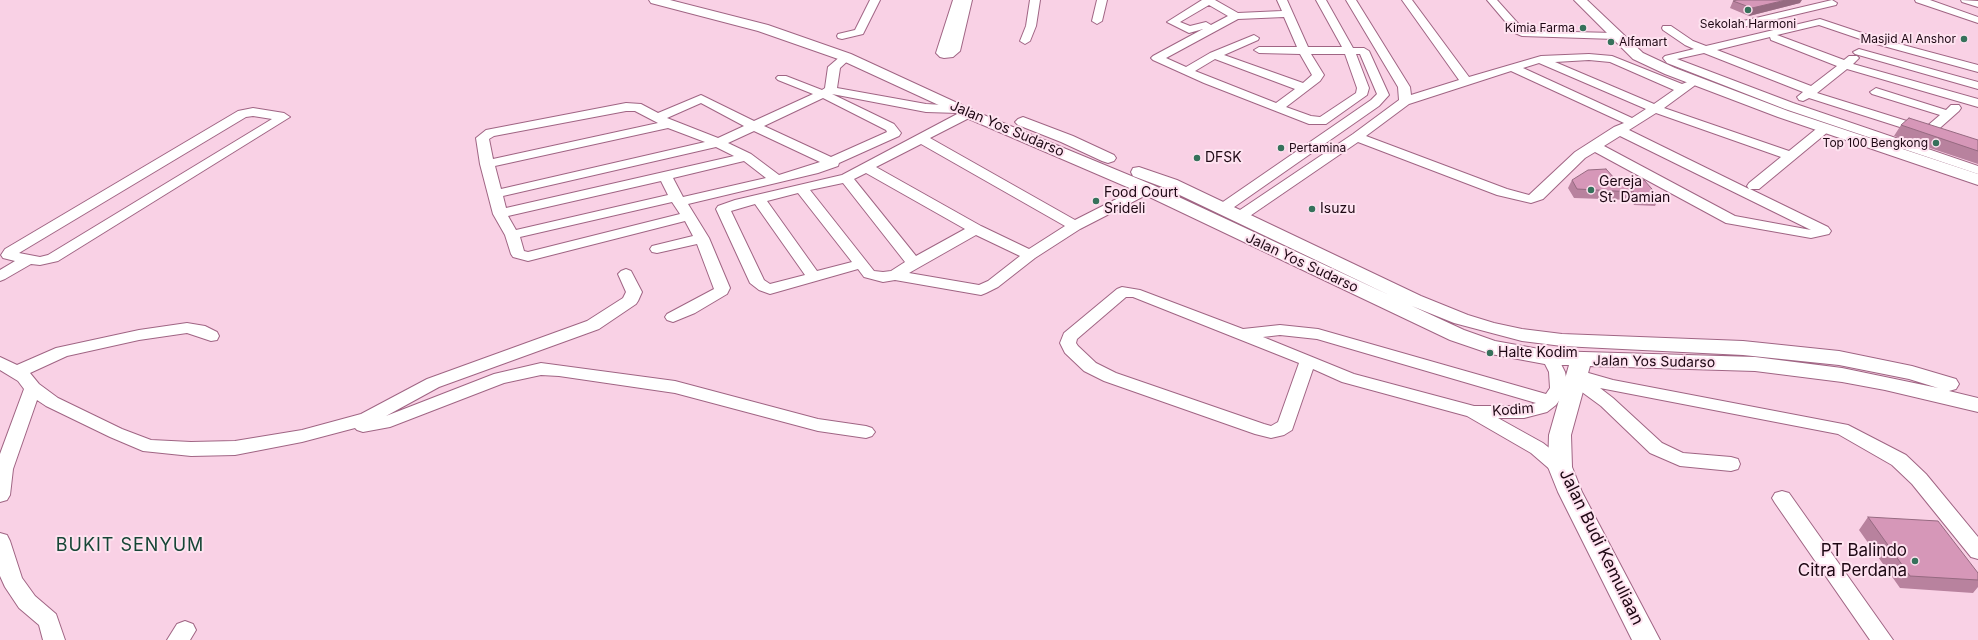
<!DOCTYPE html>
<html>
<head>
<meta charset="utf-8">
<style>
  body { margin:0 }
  canvas { display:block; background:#f9d1e5 }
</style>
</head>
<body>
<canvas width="1978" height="640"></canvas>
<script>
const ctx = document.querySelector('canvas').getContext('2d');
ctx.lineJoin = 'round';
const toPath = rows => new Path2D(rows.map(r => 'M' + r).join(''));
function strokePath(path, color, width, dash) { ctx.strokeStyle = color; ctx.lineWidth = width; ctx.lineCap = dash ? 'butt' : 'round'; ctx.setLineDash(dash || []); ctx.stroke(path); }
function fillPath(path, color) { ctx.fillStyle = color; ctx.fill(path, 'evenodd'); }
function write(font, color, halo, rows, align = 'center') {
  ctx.font = font + ' Inter,sans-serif'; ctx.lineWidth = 4; ctx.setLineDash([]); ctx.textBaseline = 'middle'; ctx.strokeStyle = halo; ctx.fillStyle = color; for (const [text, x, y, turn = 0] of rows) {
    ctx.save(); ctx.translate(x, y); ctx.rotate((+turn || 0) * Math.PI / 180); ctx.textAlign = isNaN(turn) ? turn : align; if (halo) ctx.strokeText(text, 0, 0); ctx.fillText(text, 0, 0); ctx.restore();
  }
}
const minor = toPath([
  [870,0,880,0,863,34,842,39,838,38,837,36,838,34,855,30,870,0],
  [953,0,972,0,960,51,953,57,944,58,940,57,936,53,953,0],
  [1030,0,1040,0,1036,26,1030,41,1025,44,1020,41,1026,26,1030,0],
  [1097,0,1107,0,1102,21,1097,24,1092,21,1097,0],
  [1202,0,1215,0,1238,13,1282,11,1277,0,1287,0,1308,47,1342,47,1316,0,1326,0,1353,48,1364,48,1369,51,1389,95,1379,106,1227,212,1222,213,1217,212,1215,209,1217,206,1371,100,1377,94,1360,54,1356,54,1369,88,1367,95,1326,124,1309,124,1204,83,1153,60,1151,58,1153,56,1203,29,1189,33,1167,22,1202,0],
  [1209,5,1228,16,1211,25,1206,22,1190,26,1180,22,1209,5],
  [1284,17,1297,47,1259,47,1254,50,1259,53,1300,54,1312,75,1303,83,1224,55,1258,40,1259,38,1254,35,1210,53,1186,67,1166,58,1238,19,1284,17],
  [1311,54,1345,54,1357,88,1356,93,1320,117,1311,116,1286,107,1320,81,1324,75,1311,54],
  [1215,59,1295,89,1276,103,1195,71,1215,59],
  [1346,0,1356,0,1410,87,1411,95,1459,80,1402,0,1412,0,1469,77,1541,56,1589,54,1612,56,1682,84,1690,81,1694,82,1696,84,1694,86,1664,108,1789,151,1821,125,1829,125,1831,128,1829,131,1759,189,1750,189,1828,227,1831,231,1829,234,1811,238,1726,223,1595,152,1585,158,1543,199,1531,203,1497,195,1358,142,1244,220,1234,220,1232,217,1234,214,1353,134,1399,100,1398,87,1346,0],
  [1589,60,1610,62,1674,90,1654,104,1555,62,1589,60],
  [1539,63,1646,109,1632,118,1523,68,1539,63],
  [1511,71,1624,123,1614,127,1575,152,1529,195,1507,189,1366,136,1409,104,1511,71],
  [1656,113,1781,157,1749,183,1747,186,1749,189,1629,130,1656,113],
  [1620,136,1811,230,1735,216,1604,146,1620,136],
  [1487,0,1497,0,1523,29,1528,31,1615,33,1620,36,1615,39,1522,36,1515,33,1487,0],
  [1832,0,1837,3,1836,5,1743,27,1738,24,1739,22,1832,0],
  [1915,0,1930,0,1978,17,1978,23,1916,2,1915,0],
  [1961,0,1978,1,1978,7,1962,2,1961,0],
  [1820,19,1877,38,1978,65,1978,72,1869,42,1819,25,1777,35,1844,60,1849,56,1857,56,1859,58,1853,64,1978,99,1978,107,1847,69,1817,93,1926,127,1940,115,1872,94,1870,92,1876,88,1946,110,1951,105,1959,105,1961,108,1959,111,1932,135,1928,136,1809,98,1803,101,1799,100,1797,97,1803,92,1704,53,1677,59,1793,103,1978,166,1978,174,1785,109,1667,63,1663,58,1665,56,1694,49,1685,45,1663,30,1662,28,1663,26,1671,26,1693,41,1706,46,1820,19],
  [1770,37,1771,40,1837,66,1811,86,1717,50,1770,37],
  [1859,49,1978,82,1978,89,1855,54,1853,52,1859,49],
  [846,54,852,57,840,68,837,88,926,104,962,106,973,110,975,113,973,116,930,138,1075,220,1142,186,1147,185,1152,186,1154,189,1152,192,1080,229,1035,258,998,287,986,293,981,295,895,280,883,282,864,277,858,269,770,294,759,290,750,283,716,209,718,206,735,200,842,175,959,113,926,112,832,94,894,124,901,133,899,136,839,163,838,166,818,173,688,204,709,238,730,288,727,294,695,313,673,322,667,320,665,317,667,314,714,289,697,244,657,253,652,252,650,249,652,246,693,236,685,221,528,261,513,257,511,254,505,235,493,214,480,164,476,138,486,130,626,103,641,104,658,113,701,95,754,121,813,94,778,80,776,78,778,76,786,76,822,90,825,88,828,67,842,55,846,54],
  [823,98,886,130,887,132,831,157,764,126,823,98],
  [701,103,744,126,718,138,667,118,701,103],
  [626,111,635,111,658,123,493,159,489,139,494,136,626,111],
  [668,128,705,142,501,189,495,166,668,128],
  [754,131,820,162,779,175,751,154,728,143,754,131],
  [921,144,1065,226,1029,249,981,226,876,167,921,144],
  [716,147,734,156,506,208,503,196,716,147],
  [744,161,766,178,683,197,673,178,744,161],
  [866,173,965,229,916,256,854,179,866,173],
  [661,181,668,195,516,230,508,216,661,181],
  [843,183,905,262,891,271,883,272,874,271,810,190,843,183],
  [798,193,852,262,817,271,767,201,798,193],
  [672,202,680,214,528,252,524,251,520,237,672,202],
  [755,204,805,275,770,284,764,280,731,211,755,204],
  [976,235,1020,256,988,281,979,285,909,273,976,235],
  [253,108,284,113,290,117,58,261,40,265,31,264,5,279,0,281,0,270,15,261,3,258,1,255,5,249,238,111,253,108],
  [253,116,272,119,48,255,40,257,19,253,246,117,253,116],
  [626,269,631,271,642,292,638,301,636,304,599,329,439,387,386,416,494,374,541,363,675,381,818,419,866,426,872,428,875,432,872,436,866,438,818,431,675,393,559,376,541,375,504,383,390,427,363,432,357,430,355,428,302,442,235,455,191,456,143,451,110,437,46,406,37,400,13,469,10,495,7,500,0,502,0,454,24,389,18,381,0,370,0,357,17,365,56,348,139,330,187,323,205,326,217,332,219,336,217,340,211,341,187,333,139,340,67,356,30,373,39,384,58,398,122,429,151,440,191,442,235,441,302,430,361,414,427,379,587,321,623,298,626,292,618,274,621,271,626,269],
  [1122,287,1140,290,1243,329,1280,325,1318,329,1546,394,1550,388,1549,372,1542,358,1544,354,1550,353,1556,354,1565,372,1568,388,1556,405,1547,412,1524,418,1498,418,1543,443,1567,462,1569,467,1567,472,1560,474,1553,472,1531,453,1467,416,1342,382,1313,369,1292,430,1284,435,1271,438,1255,434,1104,381,1084,371,1065,353,1060,343,1064,333,1117,289,1122,287],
  [1126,297,1133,297,1299,363,1278,422,1271,426,1264,424,1116,373,1096,363,1078,346,1076,343,1077,339,1126,297],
  [1280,335,1317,339,1536,403,1524,406,1474,406,1354,374,1263,337,1280,335],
  [1578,370,1613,380,1848,425,1906,455,1926,474,1978,537,1978,559,1971,557,1912,484,1892,465,1838,434,1600,388,1613,398,1662,443,1683,453,1731,457,1738,459,1740,464,1738,469,1731,471,1680,466,1650,453,1601,406,1571,384,1568,380,1569,376,1572,372,1578,370],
  [1782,491,1789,493,1893,640,1870,640,1775,503,1772,498,1775,493,1782,491],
  [0,533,7,535,10,541,22,578,35,596,56,614,65,640,43,640,39,625,19,608,5,587,0,576,0,533],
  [185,621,193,624,196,630,190,640,167,640,177,624,185,621]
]);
const major = toPath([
  [649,0,670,0,768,25,851,54,979,113,1153,185,1389,295,1165,188,1133,176,1131,172,1133,168,1139,167,1177,180,1421,296,1468,315,1494,323,1522,329,1562,334,1743,341,1839,351,1912,366,1956,379,1959,384,1956,389,1949,391,1978,398,1978,412,1885,390,1842,382,1755,371,1590,366,1571,435,1572,467,1582,492,1660,640,1632,640,1558,492,1548,467,1549,435,1569,365,1550,365,1491,354,1450,340,1141,193,969,119,841,60,758,31,651,3,649,0],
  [1412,306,1454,323,1522,341,1562,346,1743,355,1839,365,1909,379,1938,388,1842,368,1755,357,1550,351,1495,341,1464,330,1412,306],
  [1574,0,1587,0,1643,53,1675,68,1788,111,1978,174,1978,185,1778,117,1665,74,1633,59,1574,0],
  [1023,117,1073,136,1114,155,1116,158,1114,161,1108,163,1102,161,1061,142,1018,125,1015,122,1018,119,1023,117]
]);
strokePath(minor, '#a06584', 2);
strokePath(major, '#a06584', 2);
fillPath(minor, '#fff');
fillPath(major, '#fff');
fillPath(toPath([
  [1733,1,1800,3,1749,16,1730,8],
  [1901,125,1978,140,1978,164,1894,136],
  [1615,179,1659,197,1655,206,1634,205,1631,200,1574,198,1568,188,1572,180],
  [1868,517,1978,573,1978,587,1973,593,1900,588,1859,530]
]), '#b8829e');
fillPath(toPath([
  [1786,0,1802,0,1800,3,1749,16,1752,8]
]), '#966a81');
const building = toPath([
  [1737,0,1786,0,1752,8,1733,1,1737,0],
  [1909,118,1978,140,1978,151,1901,125,1909,118],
  [1606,169,1615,179,1644,180,1659,197,1638,196,1634,192,1577,189,1572,180,1588,170,1606,169],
  [1868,517,1938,521,1978,573,1978,580,1910,576,1868,517]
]);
fillPath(building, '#d697b8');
strokePath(building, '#966a81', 1);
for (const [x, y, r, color] of [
  [1748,10,4,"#36715b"],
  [1583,28,4,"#36715b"],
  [1964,39,4,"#36715b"],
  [1611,42,4,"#36715b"],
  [1936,143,4,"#36715b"],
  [1281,148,4,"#36715b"],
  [1197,158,4,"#36715b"],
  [1591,190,4,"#36715b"],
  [1096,201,4,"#36715b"],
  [1312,209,4,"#36715b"],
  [1490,353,4,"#36715b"],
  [1915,561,4,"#36715b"]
]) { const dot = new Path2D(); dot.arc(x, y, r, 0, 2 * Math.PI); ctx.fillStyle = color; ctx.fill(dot); strokePath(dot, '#fee3f0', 1.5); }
write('12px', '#1e0814', '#fee3f0', [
  ["Sekolah Harmoni",1748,24,"center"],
  ["Kimia Farma",1575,28],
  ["Masjid Al Anshor",1956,39],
  ["Alfamart",1619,42,"left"],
  ["Top 100 Bengkong",1928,143],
  ["Pertamina",1289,148,"left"]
], 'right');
write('14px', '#1e0814', '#fee3f0', [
  ["Jalan Yos Sudarso",1007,129,23],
  ["Jalan Yos Sudarso",1302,263,25],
  ["Jalan Yos Sudarso",1654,362,1],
  ["Kodim",1513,410,-4]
]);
write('14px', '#1e0814', '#fee3f0', [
  ["DFSK",1205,158],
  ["Gereja",1599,182],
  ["St. Damian",1599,198],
  ["Food Court",1104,193],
  ["Srideli",1104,209],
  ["Isuzu",1320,209],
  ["Halte Kodim",1498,353]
], 'left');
write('17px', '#1e0814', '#fee3f0', [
  ["Jalan Budi Kemuliaan",1601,547,64]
]);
write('17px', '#1e0814', '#fee3f0', [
  ["PT Balindo",1907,551],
  ["Citra Perdana",1907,571]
], 'right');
ctx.letterSpacing = '1px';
write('18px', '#164636', '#fee3f0', [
  ["BUKIT SENYUM",130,546]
]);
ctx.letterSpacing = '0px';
</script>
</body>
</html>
